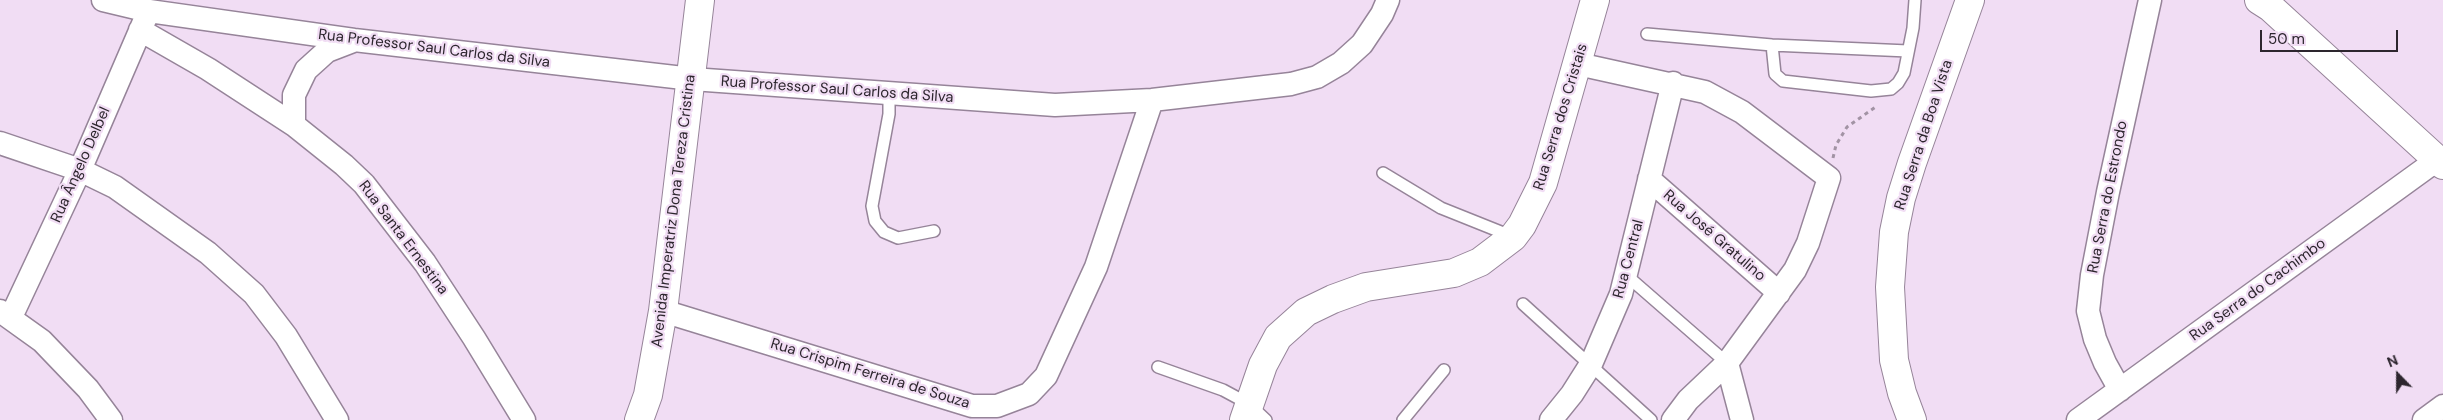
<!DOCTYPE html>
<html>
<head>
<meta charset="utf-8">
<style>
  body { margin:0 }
  #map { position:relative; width:2443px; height:420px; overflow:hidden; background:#f1ddf4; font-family:"DM Sans",sans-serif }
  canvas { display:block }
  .north { position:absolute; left:2373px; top:350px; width:50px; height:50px; -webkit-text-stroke:4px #f1ddf4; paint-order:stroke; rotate:338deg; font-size:14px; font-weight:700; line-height:20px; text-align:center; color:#2d262e }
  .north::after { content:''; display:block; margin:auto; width:18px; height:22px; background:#2d262e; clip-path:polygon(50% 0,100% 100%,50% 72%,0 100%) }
  .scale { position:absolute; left:2260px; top:30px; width:138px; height:22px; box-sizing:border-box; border:2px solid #2d262e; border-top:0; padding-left:6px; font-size:15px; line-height:18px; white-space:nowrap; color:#2d262e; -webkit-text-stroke:4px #f1ddf4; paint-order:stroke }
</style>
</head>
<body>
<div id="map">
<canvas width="2443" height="420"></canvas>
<div class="north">N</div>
<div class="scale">50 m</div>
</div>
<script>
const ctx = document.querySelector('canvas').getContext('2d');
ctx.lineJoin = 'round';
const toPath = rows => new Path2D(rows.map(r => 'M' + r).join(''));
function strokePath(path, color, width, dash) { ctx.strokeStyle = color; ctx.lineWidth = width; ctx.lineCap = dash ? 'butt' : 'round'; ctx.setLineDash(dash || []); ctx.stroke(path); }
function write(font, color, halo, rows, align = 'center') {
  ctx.font = font + ' "DM Sans",sans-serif'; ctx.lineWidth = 4.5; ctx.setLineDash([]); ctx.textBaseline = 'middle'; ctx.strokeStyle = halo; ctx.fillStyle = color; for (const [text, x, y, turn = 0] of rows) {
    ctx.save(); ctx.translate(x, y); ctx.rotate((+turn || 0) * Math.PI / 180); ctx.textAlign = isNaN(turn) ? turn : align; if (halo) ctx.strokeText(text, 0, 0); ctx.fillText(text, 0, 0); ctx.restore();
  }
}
const service = toPath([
  [1647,34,1772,45,1908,51],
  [1772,45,1775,74,1783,81,1871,91,1891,89,1898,83,1904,73,1913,28,1915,0],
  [889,94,889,114,872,206,875,221,884,232,898,238,934,231],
  [1383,173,1441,208,1511,236],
  [1626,275,1727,363],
  [1523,304,1651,420],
  [1158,367,1223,390,1249,404,1266,420],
  [1403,420,1444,370]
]);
const minor = toPath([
  [103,0,149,11,354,40,692,79,1055,105,1152,100,1291,84,1317,77,1341,63,1362,44,1382,14,1388,0],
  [140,30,208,69,294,125,344,165,364,184,425,263,474,338,524,420],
  [1578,64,1705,92,1742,112,1829,178,1808,243,1795,270,1727,363,1688,400,1673,420],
  [294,125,294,95,306,70,327,51,353,41],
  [0,143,80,170,115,187,208,253,254,294,286,336,337,420],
  [1649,179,1779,293],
  [0,311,42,341,88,389,111,420],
  [663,311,972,406,997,406,1029,394,1046,376,1096,267,1152,100],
  [11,317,80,170,146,17],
  [1727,363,1742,420],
  [2120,390,2105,363,2095,339,2088,311,2092,275,2108,192,2150,0],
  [1551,420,1572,394,1591,364,1621,294,1673,83],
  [2078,420,2437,160],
  [2424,420,2443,406]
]);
const tertiary = toPath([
  [2259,0,2270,7,2443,165],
  [1244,420,1263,365,1278,337,1306,312,1333,299,1366,287,1454,273,1480,262,1513,237,1522,225,1543,183,1595,0],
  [1912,420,1902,393,1894,360,1890,287,1894,232,1901,198,1912,163,1970,0]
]);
const secondary = toPath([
  [639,420,648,395,663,311,700,0]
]);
strokePath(service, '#968499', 14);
strokePath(minor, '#968499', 25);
strokePath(tertiary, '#968499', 30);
strokePath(secondary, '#968499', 30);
strokePath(toPath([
  [1833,158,1836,145,1847,127,1877,106]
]), '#a293a4', 3, [4, 4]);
strokePath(service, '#fff', 11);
strokePath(minor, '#fff', 22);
strokePath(tertiary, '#fff', 28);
strokePath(secondary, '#fff', 28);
write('15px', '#2d262e', '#f1ddf4', [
  ["Rua Professor Saul Carlos da Silva",434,49,7],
  ["Rua Professor Saul Carlos da Silva",837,90,4],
  ["Rua Serra dos Cristais",1561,117,-73],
  ["Rua Serra da Boa Vista",1924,135,-72],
  ["Rua Ângelo Delbel",81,165,-66],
  ["Rua Serra do Estrondo",2108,197,-79],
  ["Avenida Imperatriz Dona Tereza Cristina",674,211,-83],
  ["Rua José Gratulino",1714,236,41],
  ["Rua Santa Ernestina",403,238,53],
  ["Rua Central",1629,259,-75],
  ["Rua Serra do Cachimbo",2258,290,-36],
  ["Rua Crispim Ferreira de Souza",870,374,17]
]);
</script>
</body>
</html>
